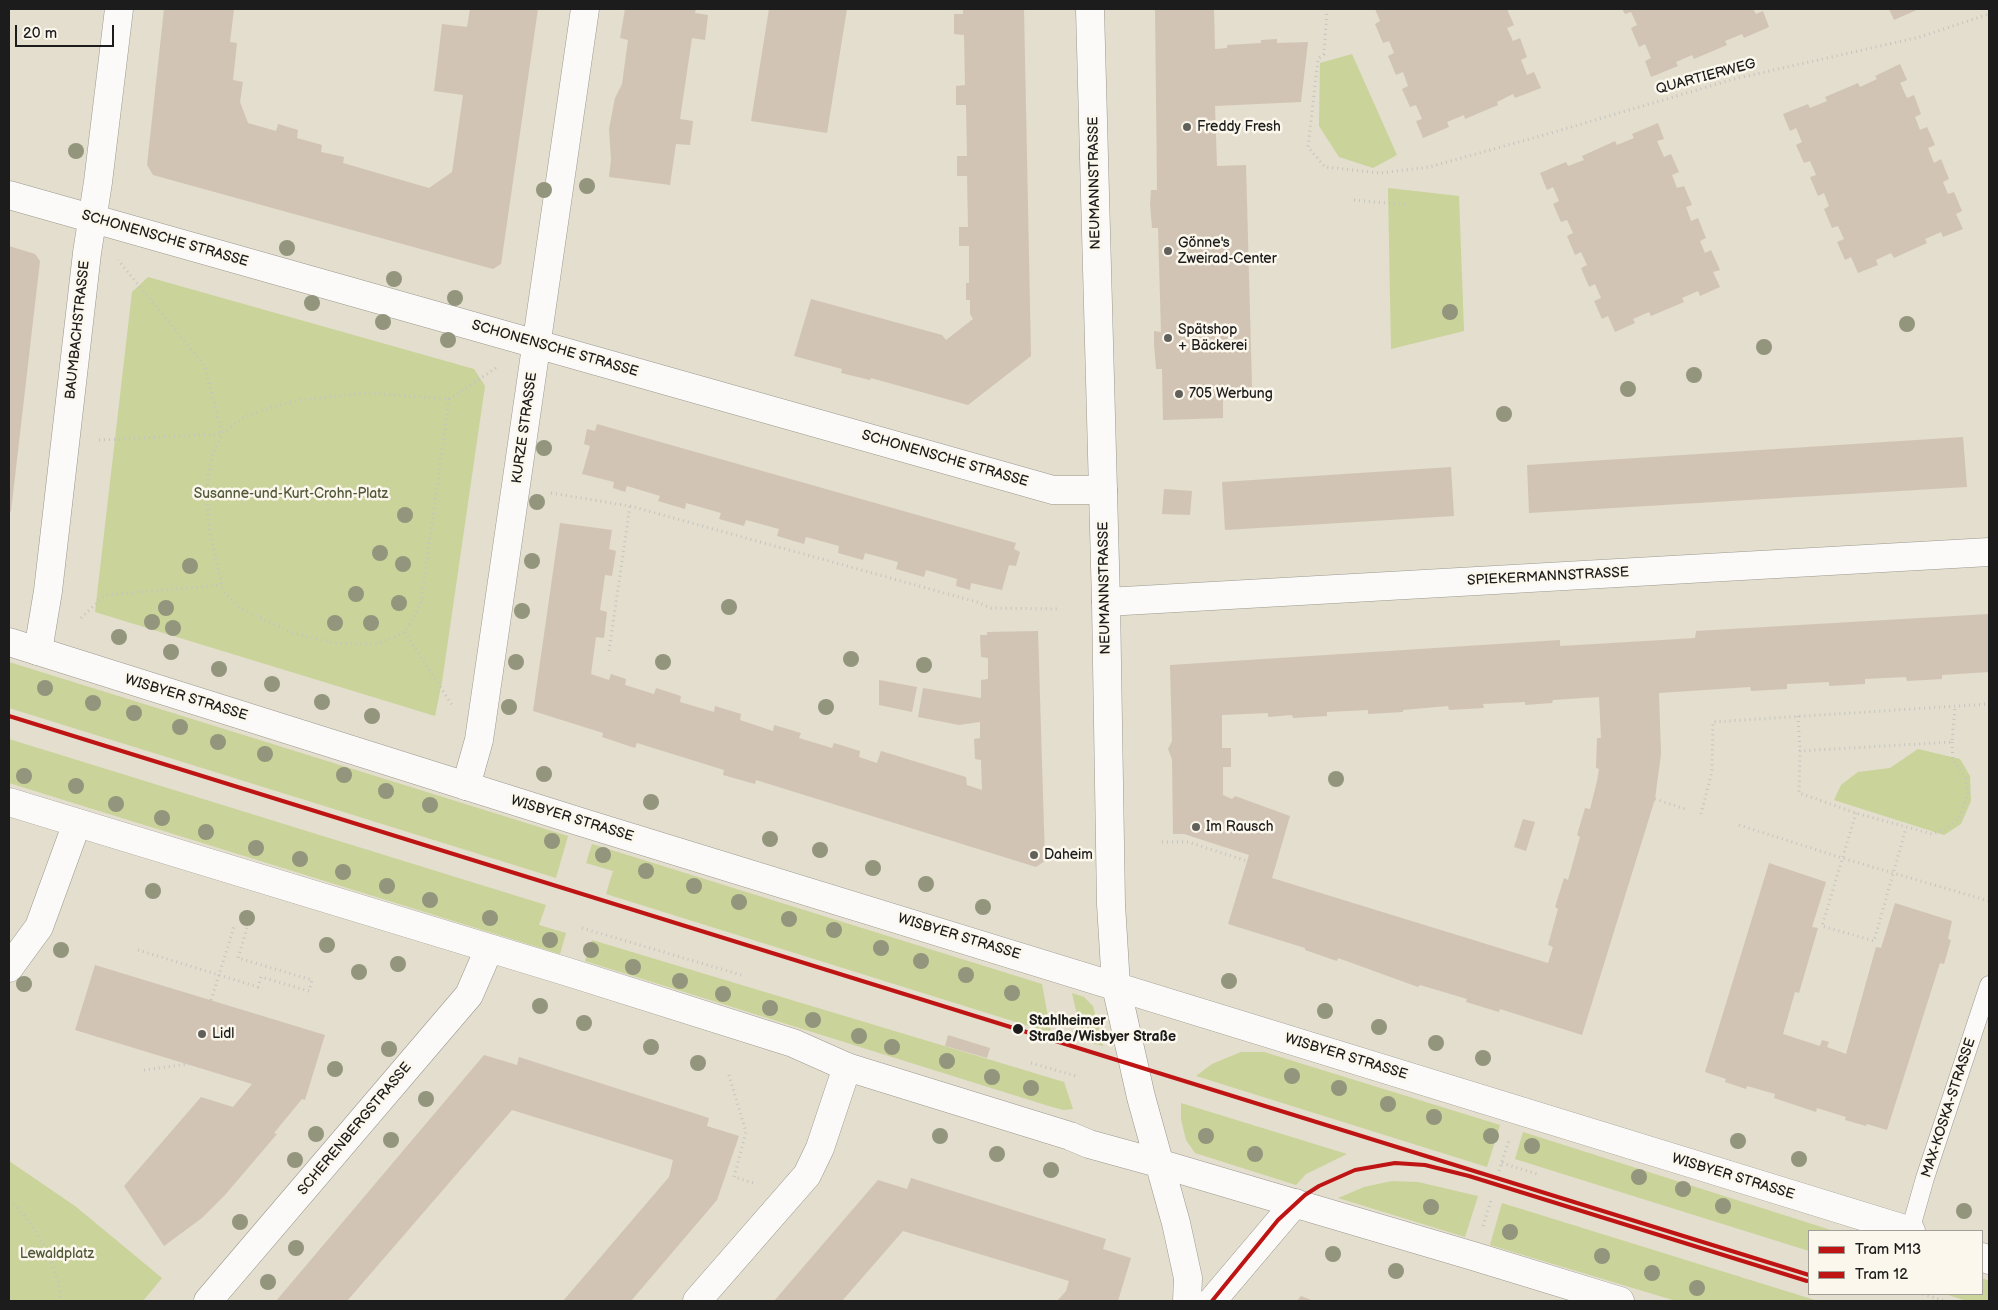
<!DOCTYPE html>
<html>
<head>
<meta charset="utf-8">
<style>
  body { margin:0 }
  #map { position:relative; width:1998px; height:1310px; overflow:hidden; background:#e3decd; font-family:"Balsamiq Sans",sans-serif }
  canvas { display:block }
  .frame { position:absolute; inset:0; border:10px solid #1c1c1c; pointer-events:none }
  .legend { position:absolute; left:1808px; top:1230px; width:175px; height:65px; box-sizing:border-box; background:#fbf7ec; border:1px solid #a29f99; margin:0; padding:6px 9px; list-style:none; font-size:15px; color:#1c1c1c }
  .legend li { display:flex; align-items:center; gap:10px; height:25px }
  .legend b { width:25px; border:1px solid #a29f99 }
  .scale { position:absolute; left:15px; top:25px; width:99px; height:22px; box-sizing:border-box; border:2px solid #1c1c1c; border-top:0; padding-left:6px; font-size:15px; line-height:18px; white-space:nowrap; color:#1c1c1c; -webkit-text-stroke:4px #fbf7ec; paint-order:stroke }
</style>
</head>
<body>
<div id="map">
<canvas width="1998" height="1310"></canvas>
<div class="frame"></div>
<ul class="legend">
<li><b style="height:6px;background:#be1414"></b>Tram M13</li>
<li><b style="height:6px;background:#be1414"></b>Tram 12</li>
</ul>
<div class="scale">20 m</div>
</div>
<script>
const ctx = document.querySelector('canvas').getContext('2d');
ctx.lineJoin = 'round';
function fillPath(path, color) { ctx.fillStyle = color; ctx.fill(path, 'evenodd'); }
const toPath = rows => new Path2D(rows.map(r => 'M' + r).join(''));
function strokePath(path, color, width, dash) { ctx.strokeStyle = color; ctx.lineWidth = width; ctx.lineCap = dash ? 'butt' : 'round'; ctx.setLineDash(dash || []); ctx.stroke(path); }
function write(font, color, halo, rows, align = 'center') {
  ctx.font = font + ' "Balsamiq Sans",sans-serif'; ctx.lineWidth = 5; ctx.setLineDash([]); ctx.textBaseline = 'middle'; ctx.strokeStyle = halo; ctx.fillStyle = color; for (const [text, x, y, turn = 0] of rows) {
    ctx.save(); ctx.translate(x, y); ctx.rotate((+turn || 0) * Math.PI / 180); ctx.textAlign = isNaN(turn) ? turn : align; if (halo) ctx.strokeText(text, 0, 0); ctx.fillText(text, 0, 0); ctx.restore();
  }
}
fillPath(toPath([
  [1352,54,1397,155,1373,168,1339,157,1319,126,1320,63],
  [1388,188,1459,196,1464,331,1391,349],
  [148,277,474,369,485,386,442,682,435,716,95,612,132,292],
  [9,662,568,836,556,878,9,708],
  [9,739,546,905,539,925,566,933,560,954,9,783],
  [1918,749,1960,759,1970,776,1971,801,1961,824,1944,835,1834,800,1841,785,1858,772,1890,768],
  [592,844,1042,984,1051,1033,606,894,613,871,586,863],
  [592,940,1064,1082,1073,1109,1064,1110,1052,1107,585,961],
  [1072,993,1084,997,1093,1006,1103,1046,1083,1041],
  [1241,1052,1264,1052,1500,1125,1487,1167,1196,1076,1212,1064],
  [1181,1103,1347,1154,1306,1174,1296,1185,1195,1153,1186,1140,1181,1119],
  [1523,1132,1834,1231,1809,1231,1809,1251,1515,1159],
  [9,1161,75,1206,162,1278,143,1301,9,1301],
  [1392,1181,1418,1182,1478,1196,1465,1237,1338,1198,1364,1187],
  [1502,1203,1818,1301,1676,1301,1490,1245],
  [1982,1278,1989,1281,1989,1301,1967,1301,1945,1294,1982,1294]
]), '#cad399');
fillPath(toPath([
  [164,9,234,9,230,42,237,43,233,80,243,82,240,102,248,123,276,131,278,124,298,130,297,138,322,145,321,152,344,157,343,163,429,188,452,172,463,95,434,91,442,24,467,27,470,9,538,9,501,264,493,269,153,175,147,165],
  [625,9,696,9,695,13,708,15,705,40,692,38,680,119,693,121,690,145,676,144,670,185,609,177,611,160,609,129,615,98,622,84,628,40,620,38],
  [769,9,847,9,827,133,751,121],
  [963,9,1024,9,1031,356,968,405,871,378,870,380,841,373,842,369,794,356,811,299,942,335,946,340,973,319,970,314,970,300,966,300,966,283,969,283,969,246,959,246,959,227,968,227,967,176,957,176,957,156,967,156,966,105,956,105,956,86,965,85,964,35,954,34,954,14,963,14],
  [1155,9,1214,9,1215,49,1227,48,1227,45,1261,43,1261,40,1277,39,1277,43,1308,42,1301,102,1215,106,1217,166,1246,165,1252,387,1223,388,1223,418,1163,420,1162,369,1156,369,1154,344,1154,331,1161,332,1158,228,1152,228,1150,204,1151,190,1157,190],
  [1375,9,1507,9,1514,25,1507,28,1513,41,1520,38,1527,57,1521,60,1527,75,1534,72,1541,88,1515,98,1513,94,1497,102,1498,105,1465,119,1464,115,1447,122,1449,127,1423,138,1416,121,1422,119,1416,105,1410,107,1402,89,1408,86,1403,72,1396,75,1388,56,1394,53,1389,41,1383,43,1375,24,1380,21],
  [1622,9,1753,9,1756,14,1763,11,1769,27,1744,38,1742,34,1725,41,1727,45,1694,59,1692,55,1676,62,1678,66,1651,77,1645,61,1651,58,1645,44,1639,47,1631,28,1637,25,1631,12,1625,14],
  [1889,9,1919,9,1894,20],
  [1900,64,1907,80,1900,83,1907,98,1914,95,1921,114,1915,117,1920,130,1927,127,1935,145,1928,148,1934,163,1941,159,1949,179,1943,182,1948,194,1954,192,1962,211,1956,214,1963,229,1943,237,1941,232,1925,239,1927,243,1894,258,1891,253,1876,260,1878,265,1858,273,1851,257,1845,260,1837,242,1844,239,1838,226,1832,228,1824,209,1829,206,1824,193,1818,196,1810,177,1816,175,1810,161,1804,163,1796,145,1802,142,1796,128,1790,131,1783,114,1808,104,1810,108,1827,101,1825,97,1858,83,1860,87,1877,79,1875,76],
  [1658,123,1664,139,1657,141,1664,157,1671,154,1679,172,1672,175,1677,188,1684,186,1692,205,1686,207,1691,221,1698,218,1706,238,1700,241,1705,253,1711,250,1720,270,1713,272,1720,287,1700,296,1698,291,1682,298,1684,302,1651,316,1649,312,1633,319,1635,323,1615,332,1608,316,1602,319,1594,301,1601,298,1595,284,1589,287,1581,268,1587,265,1581,252,1575,255,1567,236,1573,233,1567,220,1561,222,1553,204,1559,201,1553,187,1547,190,1540,173,1566,162,1568,166,1584,160,1582,156,1615,141,1617,145,1634,138,1632,134],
  [9,246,35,254,40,261,11,511,9,513],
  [597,424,1016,543,1014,549,1020,552,1016,566,1009,565,1002,590,971,583,970,590,956,586,957,579,926,570,924,577,896,569,898,562,865,553,863,560,838,553,839,546,806,537,804,544,777,536,779,529,746,520,744,526,719,519,721,513,686,503,685,509,658,501,660,496,627,486,625,492,613,488,614,482,582,474,590,446,584,444,587,429,595,431],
  [1963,437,1967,487,1529,513,1527,465],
  [1451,467,1454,516,1225,530,1222,482],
  [1164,489,1192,491,1190,515,1162,514],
  [560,523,612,530,609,549,616,551,612,576,605,575,600,610,607,612,604,638,596,637,591,674,609,680,611,674,626,679,625,685,654,694,656,688,681,696,680,702,714,712,715,706,741,714,740,720,773,731,774,725,801,733,799,738,832,748,834,743,860,751,859,757,877,763,881,751,966,777,967,785,982,790,981,760,975,759,974,739,980,738,980,722,959,725,918,717,923,688,981,698,981,680,988,679,988,658,981,657,980,635,987,635,987,632,1038,631,1045,861,1036,867,756,780,755,784,723,775,724,770,637,743,635,748,602,737,603,733,533,711],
  [1989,614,1989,672,1942,675,1942,679,1907,681,1906,677,1865,679,1865,684,1829,686,1829,682,1787,684,1787,689,1751,691,1750,687,1659,693,1661,754,1655,799,1582,1035,1500,1009,1499,1012,1466,1002,1467,999,1420,985,1418,987,1338,958,1337,961,1305,950,1305,948,1228,924,1249,855,1184,834,1173,834,1172,759,1168,749,1172,741,1170,665,1560,640,1560,646,1595,644,1695,638,1696,631],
  [1599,697,1601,738,1597,738,1596,768,1599,769,1597,781,1590,809,1585,808,1577,835,1580,837,1568,880,1564,878,1555,907,1558,909,1548,945,1553,947,1548,963,1272,878,1290,816,1235,796,1232,799,1223,795,1223,767,1231,767,1231,748,1222,748,1222,715,1268,713,1268,717,1292,715,1293,718,1327,716,1327,712,1368,710,1368,714,1403,712,1403,710,1448,706,1449,710,1484,708,1483,704,1525,702,1525,705,1552,703,1553,700],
  [879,680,917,687,912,712,879,705],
  [1523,819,1535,822,1526,851,1514,847],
  [1769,863,1826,882,1812,927,1818,928,1799,993,1795,992,1783,1034,1820,1046,1822,1040,1829,1042,1827,1047,1846,1054,1876,947,1881,948,1895,903,1952,921,1948,939,1951,940,1944,964,1940,963,1887,1130,1867,1124,1866,1126,1845,1120,1846,1117,1817,1108,1816,1112,1774,1098,1775,1094,1747,1086,1746,1089,1725,1082,1726,1079,1705,1072],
  [95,965,325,1035,305,1100,302,1099,274,1133,277,1134,225,1195,202,1218,164,1246,124,1186,201,1097,233,1107,252,1084,75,1030],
  [948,1035,990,1048,987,1058,945,1046],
  [484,1055,517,1065,519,1057,709,1118,707,1126,739,1136,717,1200,631,1301,563,1301,669,1177,673,1160,512,1110,347,1301,276,1301],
  [911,1178,1106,1239,1103,1249,1131,1258,1118,1301,1057,1301,1066,1291,1069,1281,903,1231,842,1301,774,1301,878,1180,907,1189],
  [1301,1296,1314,1301,1297,1301]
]), '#d2c4b4');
const lane = toPath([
  [1910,1231,1925,1178,1989,985]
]);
const street = toPath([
  [9,195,1053,490,1103,490],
  [1106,602,1989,552],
  [38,651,48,591,87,253,98,182,119,9],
  [466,786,479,740,585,9],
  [9,968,39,927,77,823],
  [208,1301,469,995,489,949],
  [697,1301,807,1175,820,1148,847,1067]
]);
const secondary = toPath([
  [1090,9,1106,602,1111,904,1116,986,1141,1097,1176,1223,1188,1278,1187,1301],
  [1212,1301,1295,1203]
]);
const primary = toPath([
  [9,642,584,823,1911,1231],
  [9,802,568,972,793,1043,847,1067,1070,1136,1089,1144,1158,1163,1473,1256,1620,1301],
  [1982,1257,1989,1260]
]);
strokePath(lane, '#9b988e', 19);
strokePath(street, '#9b988e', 29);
strokePath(secondary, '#9b988e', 29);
strokePath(primary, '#9b988e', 29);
strokePath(toPath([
  [1327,9,1324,54,1318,59,1308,147,1325,167,1380,173,1429,167,1551,133,1734,79,1920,37,1989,14],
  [1354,200,1407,205],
  [449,399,421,604,405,632,377,644,333,643,293,633,241,609,223,591,209,528,207,501,208,476,212,454,222,434,243,418,271,407,300,400,366,393,449,399,499,366],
  [99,440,222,434,205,366,118,260],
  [551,493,630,506,977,602,991,608,1058,609],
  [81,618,105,595,222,585],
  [405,632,452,705],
  [609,651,630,506],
  [1798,716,1800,751],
  [1952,742,1953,761,1959,768,1966,779,1968,793,1959,819,1947,829,1932,834,1856,813,1799,793,1800,751,1952,742,1955,707],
  [1655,799,1688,810],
  [1856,813,1822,926,1874,941,1906,828],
  [1701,814,1712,771,1713,722,1989,704],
  [1739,825,1842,858,1989,901],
  [1162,842,1188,842,1247,861],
  [582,928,745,976],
  [138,950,258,987,261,977,309,991,312,980,238,958,247,928],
  [211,1000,235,924],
  [1031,1063,1076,1076],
  [144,1070,189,1064],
  [729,1075,746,1132,734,1177,757,1184],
  [1502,1163,1537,1174],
  [1499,1171,1509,1140],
  [9,1202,18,1208,33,1227,47,1250,58,1282,61,1301],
  [1483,1226,1491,1200],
  [1923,1294,1945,1301]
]), '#c4c4c0', 3, [1, 4]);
strokePath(lane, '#fbfaf8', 18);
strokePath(street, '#fbfaf8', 28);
strokePath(secondary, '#fbfaf8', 28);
strokePath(primary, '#fbfaf8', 28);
strokePath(toPath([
  [9,716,1809,1275]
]), '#be1414', 4);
strokePath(toPath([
  [1212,1301,1278,1220,1305,1195,1319,1186,1355,1170,1395,1163,1425,1165,1469,1176,1807,1281]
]), '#be1414', 4);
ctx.fillStyle = '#93957c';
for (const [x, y] of [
  [76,151],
  [587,186],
  [544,190],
  [287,248],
  [394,279],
  [455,298],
  [312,303],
  [1450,312],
  [383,322],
  [1907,324],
  [448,340],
  [1764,347],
  [1694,375],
  [1628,389],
  [1504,414],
  [544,448],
  [537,502],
  [405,515],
  [380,553],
  [532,561],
  [403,564],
  [190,566],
  [356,594],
  [399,603],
  [729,607],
  [166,608],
  [522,611],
  [152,622],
  [335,623],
  [371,623],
  [173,628],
  [119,637],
  [171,652],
  [851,659],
  [516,662],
  [663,662],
  [924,665],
  [219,669],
  [272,684],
  [45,688],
  [322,702],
  [93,703],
  [509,707],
  [826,707],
  [134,713],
  [372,716],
  [180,727],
  [218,742],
  [265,754],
  [544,774],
  [344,775],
  [24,776],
  [1336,779],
  [76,786],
  [386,791],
  [651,802],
  [116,804],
  [430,805],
  [162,818],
  [206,832],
  [770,839],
  [552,841],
  [256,848],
  [820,850],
  [603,855],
  [300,859],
  [873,868],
  [646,871],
  [343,872],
  [926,884],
  [387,886],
  [694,886],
  [153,891],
  [430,900],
  [739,902],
  [983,907],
  [247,918],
  [490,918],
  [789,919],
  [834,930],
  [550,940],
  [327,945],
  [881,948],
  [61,950],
  [591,950],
  [921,961],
  [398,964],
  [633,967],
  [359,972],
  [966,975],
  [680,981],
  [1229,981],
  [24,984],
  [1012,993],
  [723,994],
  [540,1006],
  [770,1008],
  [1325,1011],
  [813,1020],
  [584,1023],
  [1379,1027],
  [859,1036],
  [1436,1043],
  [651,1047],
  [892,1047],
  [389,1049],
  [1483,1058],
  [947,1061],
  [698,1063],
  [335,1069],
  [1292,1076],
  [992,1077],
  [1031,1088],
  [1339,1088],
  [426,1099],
  [1388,1104],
  [1434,1117],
  [316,1134],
  [940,1136],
  [1206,1136],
  [1491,1136],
  [391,1140],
  [1738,1141],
  [1532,1146],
  [997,1154],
  [1255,1154],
  [1799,1159],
  [295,1160],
  [1051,1170],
  [1639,1177],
  [1683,1189],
  [1723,1206],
  [1431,1207],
  [1964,1211],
  [240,1222],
  [1510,1232],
  [296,1248],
  [1333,1254],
  [1602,1256],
  [1396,1271],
  [1652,1273],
  [268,1282],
  [1697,1288]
]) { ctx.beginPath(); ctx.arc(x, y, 8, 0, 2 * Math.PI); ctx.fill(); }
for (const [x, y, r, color] of [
  [1187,127,5,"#62605a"],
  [1168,251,5,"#62605a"],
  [1168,338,5,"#62605a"],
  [1179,394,5,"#62605a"],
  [1196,827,5,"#62605a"],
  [1034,855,5,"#62605a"],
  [1018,1029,6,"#1c1c1c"],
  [202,1034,5,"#62605a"]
]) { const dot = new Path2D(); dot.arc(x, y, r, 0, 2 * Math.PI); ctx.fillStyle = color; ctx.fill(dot); strokePath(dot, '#fbf7ec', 2); }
write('14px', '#1c1c1c', '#fbf7ec', [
  ["QUARTIERWEG",1706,77,-15],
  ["NEUMANNSTRASSE",1095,183,-91],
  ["SCHONENSCHE STRASSE",165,239,16],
  ["BAUMBACHSTRASSE",78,330,-84],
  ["SCHONENSCHE STRASSE",555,349,16],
  ["KURZE STRASSE",525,428,-82],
  ["SCHONENSCHE STRASSE",945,459,16],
  ["SPIEKERMANNSTRASSE",1548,577,-3],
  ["NEUMANNSTRASSE",1105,588,-91],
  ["WISBYER STRASSE",186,698,17],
  ["WISBYER STRASSE",572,819,17],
  ["WISBYER STRASSE",959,937,17],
  ["WISBYER STRASSE",1346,1057,17],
  ["MAX-KOSKA-STRASSE",1949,1108,-72],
  ["SCHERENBERGSTRASSE",355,1129,-50],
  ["WISBYER STRASSE",1733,1177,17]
]);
write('14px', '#1c1c1c', '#fbf7ec', [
  ["Freddy Fresh",1197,127],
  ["Gönne's",1178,243],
  ["Zweirad-Center",1178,259],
  ["Spätshop",1178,330],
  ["+ Bäckerei",1178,346],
  ["705 Werbung",1189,394],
  ["Im Rausch",1206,827],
  ["Daheim",1044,855],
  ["Lidl",212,1034]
], 'left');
write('14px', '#525939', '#fbf7ec', [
  ["Susanne-und-Kurt-Crohn-Platz",291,494],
  ["Lewaldplatz",57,1254]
]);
write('bold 14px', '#1c1c1c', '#fbf7ec', [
  ["Stahlheimer",1029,1021],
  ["Straße/Wisbyer Straße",1029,1037]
], 'left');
</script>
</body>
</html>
